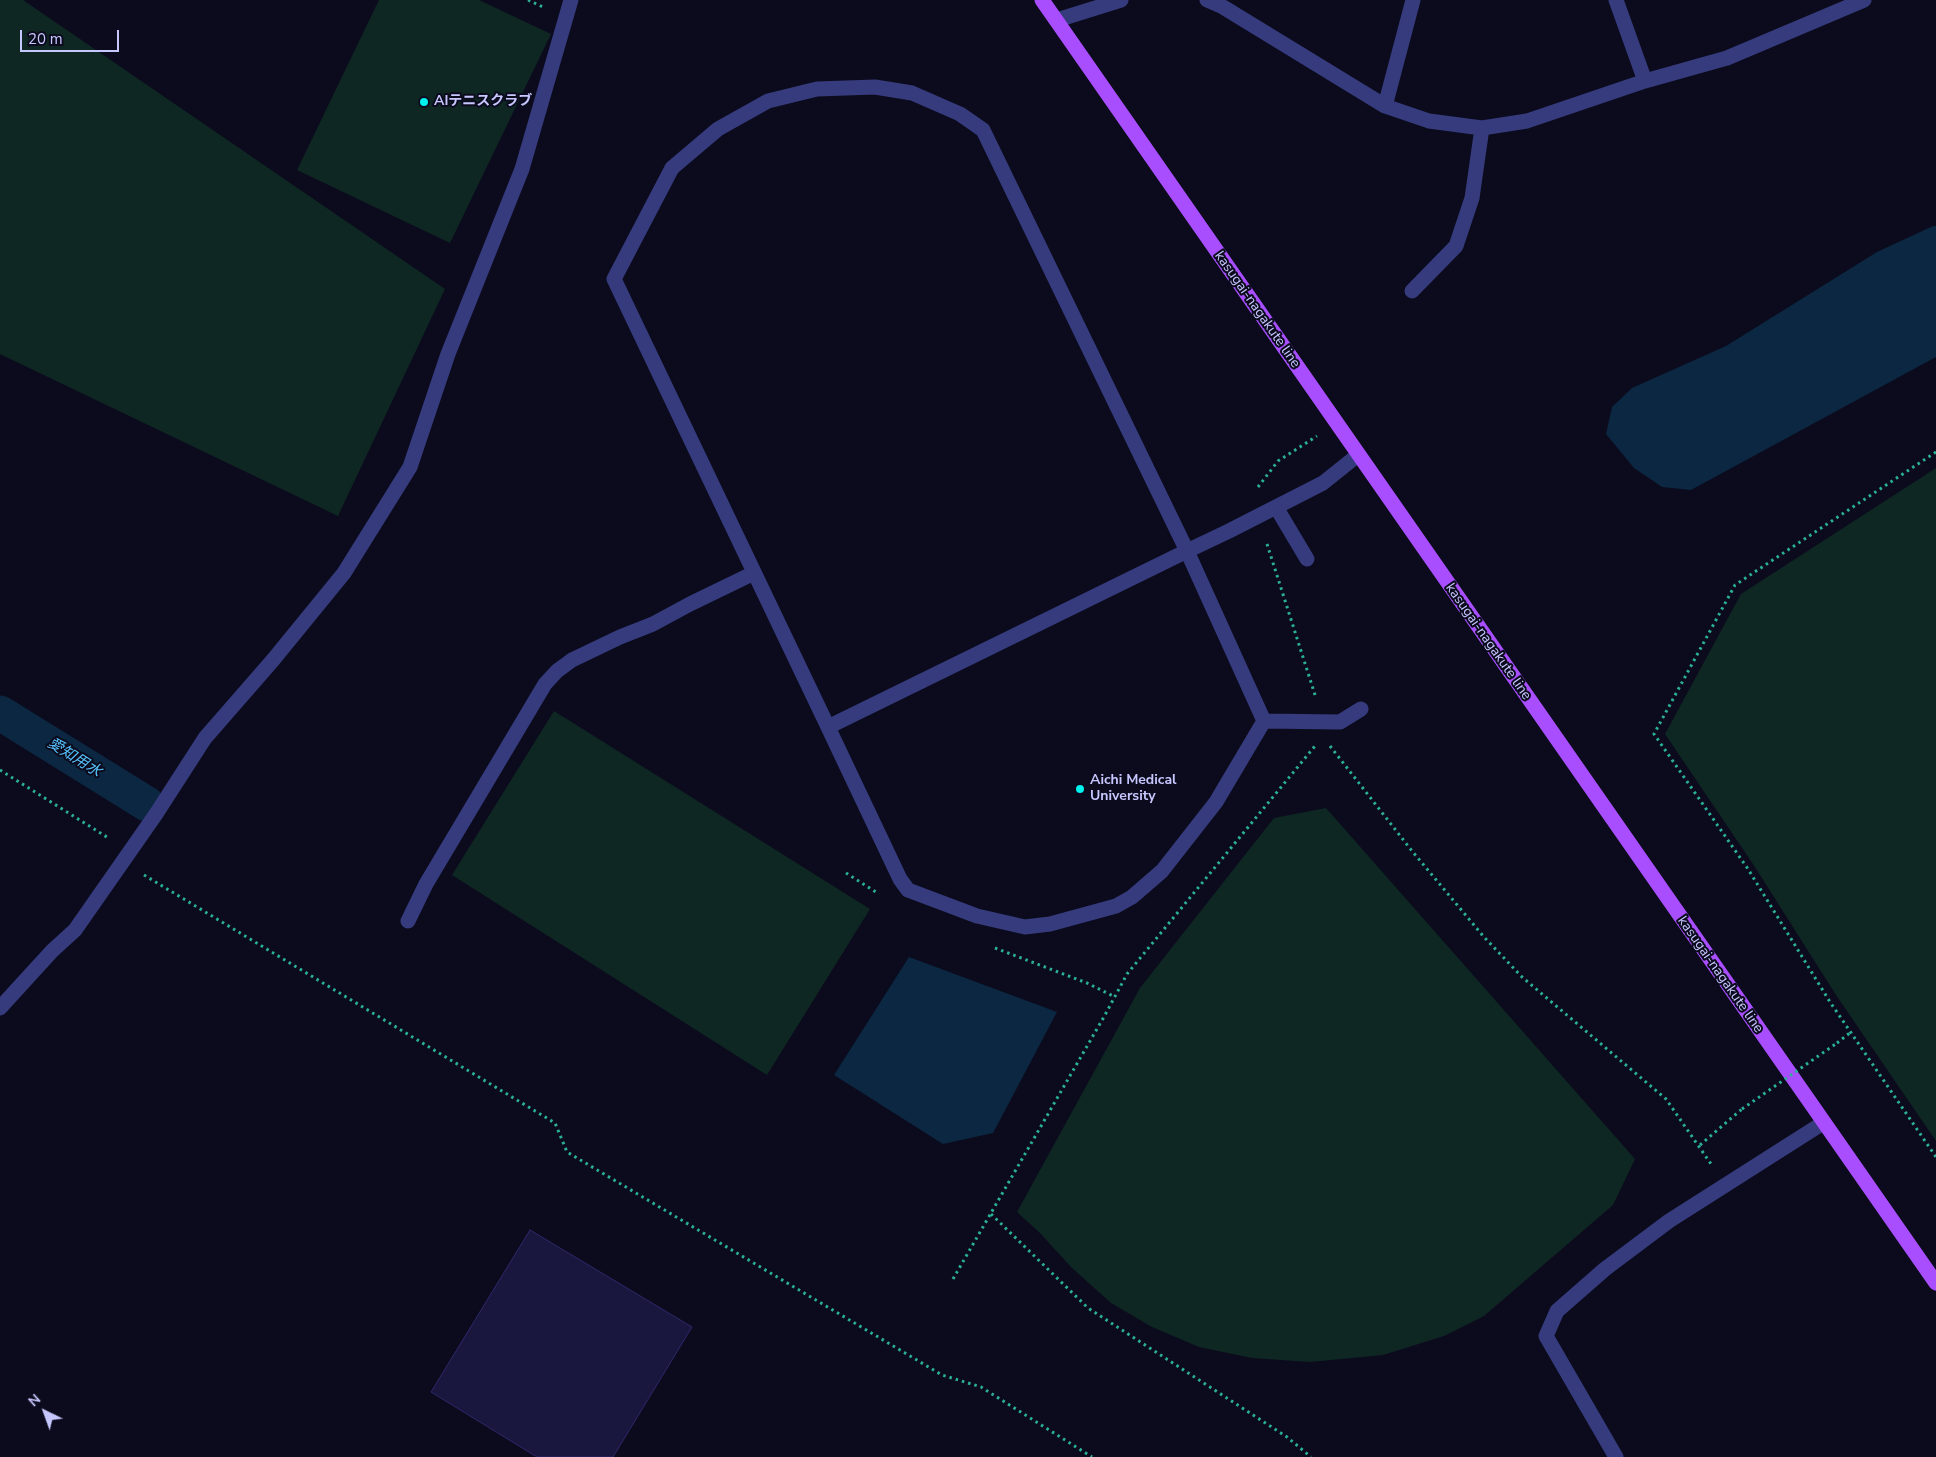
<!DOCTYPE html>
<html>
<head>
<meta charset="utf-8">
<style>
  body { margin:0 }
  #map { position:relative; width:1936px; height:1457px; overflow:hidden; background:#0c0b1d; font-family:"Nunito Sans",sans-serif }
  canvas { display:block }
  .north { position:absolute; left:20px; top:1387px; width:50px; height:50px; -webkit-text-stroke:4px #0c0b1d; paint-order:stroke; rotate:318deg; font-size:14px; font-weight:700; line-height:20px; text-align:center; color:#c7c7ff }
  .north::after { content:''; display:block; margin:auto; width:18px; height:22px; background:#c7c7ff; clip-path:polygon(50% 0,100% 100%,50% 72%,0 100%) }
  .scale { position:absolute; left:20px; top:30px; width:99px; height:22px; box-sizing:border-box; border:2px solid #c7c7ff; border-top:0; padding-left:6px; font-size:15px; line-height:18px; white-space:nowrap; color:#c7c7ff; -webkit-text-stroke:4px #0c0b1d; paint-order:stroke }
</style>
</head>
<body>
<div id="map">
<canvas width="1936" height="1457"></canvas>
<div class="north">N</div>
<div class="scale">20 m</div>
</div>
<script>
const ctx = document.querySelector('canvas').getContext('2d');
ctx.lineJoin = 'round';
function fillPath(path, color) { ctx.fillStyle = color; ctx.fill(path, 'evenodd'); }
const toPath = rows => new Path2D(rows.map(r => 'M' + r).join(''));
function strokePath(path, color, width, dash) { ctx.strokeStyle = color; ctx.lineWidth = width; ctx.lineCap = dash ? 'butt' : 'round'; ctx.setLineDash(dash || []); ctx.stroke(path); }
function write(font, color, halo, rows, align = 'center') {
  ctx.font = font + ' "Nunito Sans","Noto Sans JP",sans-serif'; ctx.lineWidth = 4; ctx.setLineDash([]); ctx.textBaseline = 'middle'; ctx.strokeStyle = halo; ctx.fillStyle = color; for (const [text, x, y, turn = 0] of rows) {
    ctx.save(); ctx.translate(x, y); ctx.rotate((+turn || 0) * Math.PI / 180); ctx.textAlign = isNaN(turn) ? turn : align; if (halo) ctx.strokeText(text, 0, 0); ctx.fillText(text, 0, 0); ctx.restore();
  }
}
fillPath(toPath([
  [0,0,23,0,445,289,338,516,0,354],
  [379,0,479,0,551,34,450,243,297,170],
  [1936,468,1936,1141,1836,995,1753,864,1665,734,1741,594],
  [554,711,870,909,767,1075,452,875],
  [1326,808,1635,1159,1613,1205,1484,1316,1444,1336,1383,1355,1310,1362,1252,1358,1199,1347,1152,1327,1111,1303,1071,1267,1040,1233,1017,1212,1140,988,1274,818]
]), '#0e2723');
fillPath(toPath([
  [1933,226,1936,226,1936,357,1691,490,1662,487,1634,468,1606,434,1612,407,1632,388,1726,346,1877,252],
  [909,957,1057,1012,993,1133,943,1144,834,1075]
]), '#0b2741');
strokePath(toPath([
  [0,713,147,804]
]), '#0b2741', 35);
const building = toPath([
  [530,1230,692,1327,613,1457,537,1457,431,1392,530,1230]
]);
fillPath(building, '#1a173e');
strokePath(building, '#2e286b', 1);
strokePath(toPath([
  [528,0,543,7],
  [1936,452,1735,585,1654,734,1748,869,1830,1002,1936,1157],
  [1258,487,1278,461,1317,436],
  [1267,544,1316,698],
  [1330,746,1412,851,1484,937,1522,977,1666,1099,1711,1164],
  [0,770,110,839],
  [846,873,879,894],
  [144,875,555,1123,567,1152,942,1375,981,1387,1092,1457],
  [995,948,1087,983,1115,997],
  [1837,1043,1851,1032],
  [1700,1145,1742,1109],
  [991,1214,1088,1308,1287,1437,1311,1457],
  [953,1279,1105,1015,1127,974,1315,746]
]), '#2ab098', 3, [2.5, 4]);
strokePath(toPath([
  [1207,0,1223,7,1385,106,1429,121,1482,128,1527,121,1645,81,1727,58,1864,0],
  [1616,0,1645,81],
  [1057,20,1121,0],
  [1385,106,1413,0],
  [1412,291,1456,246,1472,198,1482,128],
  [1276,507,1307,559],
  [1264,721,1340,722,1361,709],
  [828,727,900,879,908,890,977,916,1025,927,1050,924,1116,906,1132,897,1162,871,1216,802,1264,721,1187,551,983,130,960,114,912,93,875,87,817,89,768,101,718,129,672,168,614,279,828,727,1187,551,1229,531,1323,483,1358,455],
  [408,921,426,884,545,684,557,671,572,660,620,637,653,624,690,604,754,573],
  [0,1008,52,951,75,930,156,814,205,738,273,660,344,573,410,467,448,354,522,169,571,0],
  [1616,1457,1546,1336,1557,1311,1605,1269,1669,1221,1823,1123]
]), '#353b7d', 15);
strokePath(toPath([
  [1042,0,1936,1283]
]), '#a84eff', 15);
strokePath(toPath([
  [1742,1109,1837,1043]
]), '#2ab098', 3, [2.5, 4]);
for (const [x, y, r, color] of [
  [424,102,5,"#00f2ed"],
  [1080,789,5,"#00f2ed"]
]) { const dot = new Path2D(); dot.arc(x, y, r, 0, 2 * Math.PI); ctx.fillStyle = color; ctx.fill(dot); strokePath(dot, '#0c0b1d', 2); }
write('bold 14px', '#c7c7ff', '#0c0b1d', [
  ["AIテニスクラブ",434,102],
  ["Aichi Medical",1090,781],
  ["University",1090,797]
], 'left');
write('14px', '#c7c7ff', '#0c0b1d', [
  ["kasugai-nagakute line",1257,310,55],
  ["kasugai-nagakute line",1488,642,55],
  ["kasugai-nagakute line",1720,975,55]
]);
write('italic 15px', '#55c5ff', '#0c0b1d', [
  ["愛知用水",74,758,32]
]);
</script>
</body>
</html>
